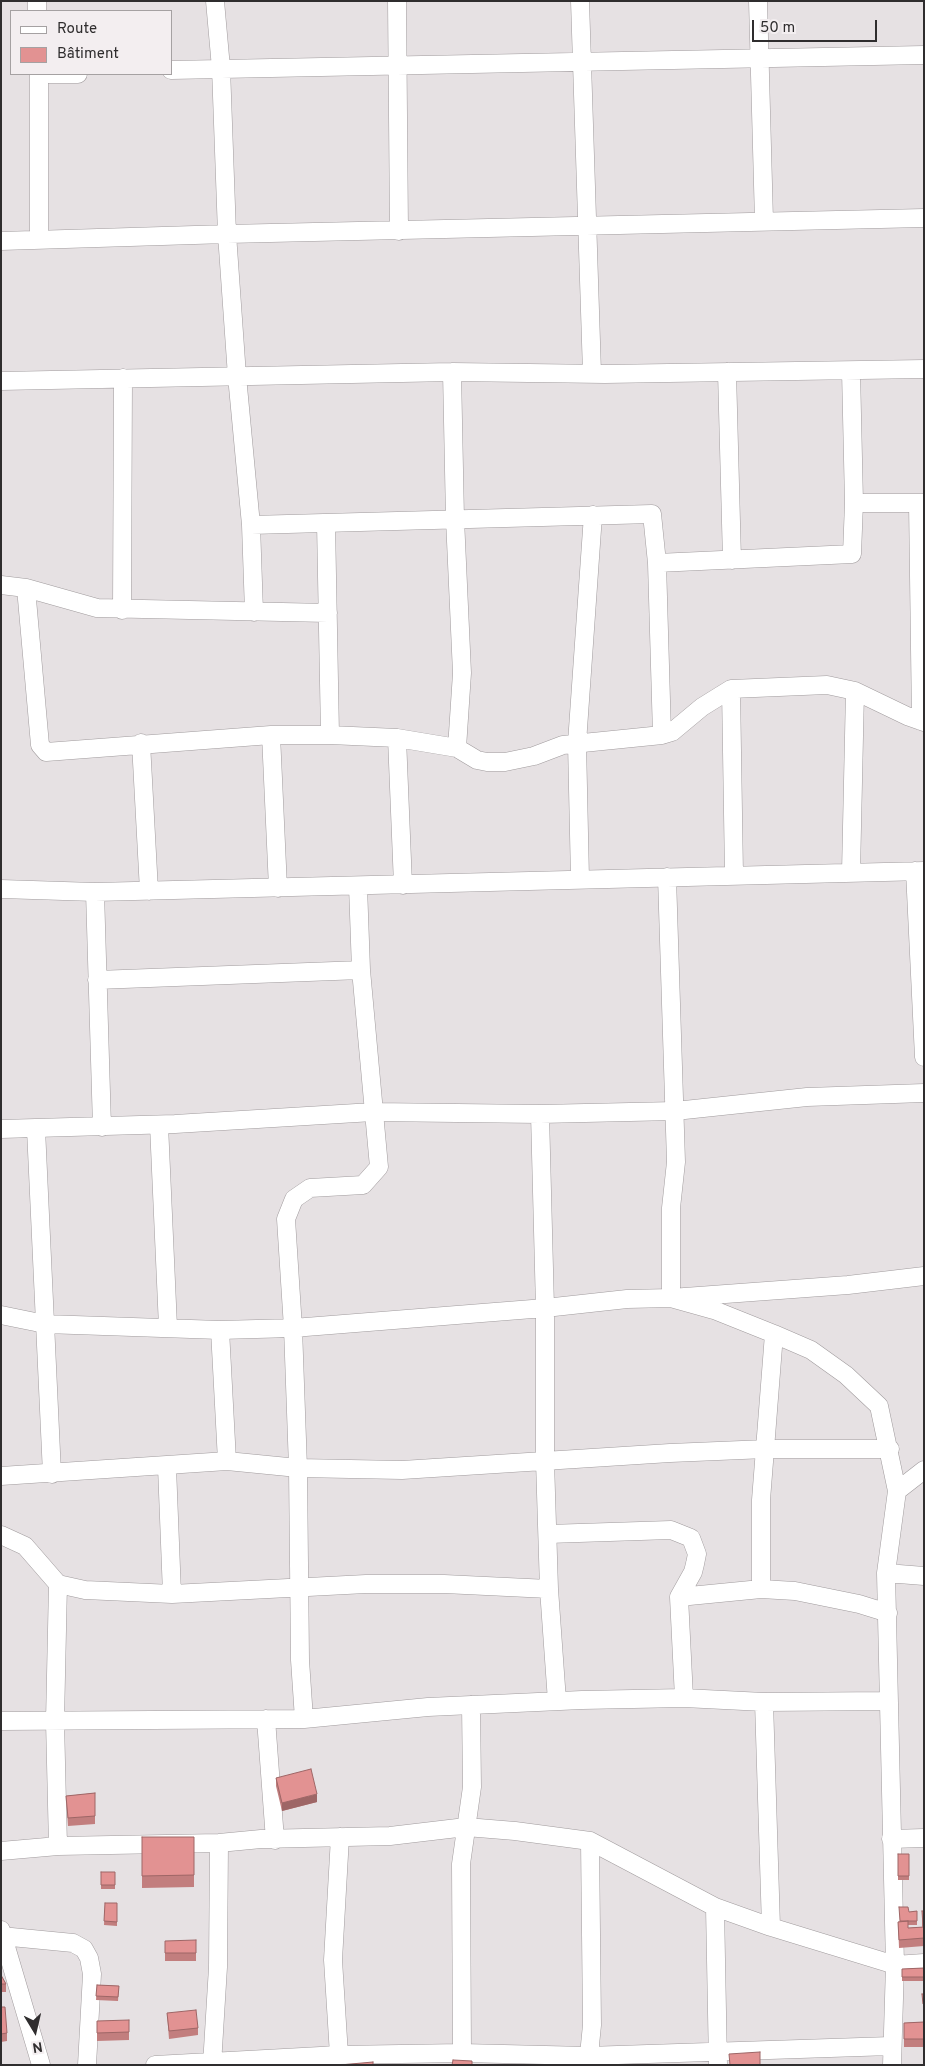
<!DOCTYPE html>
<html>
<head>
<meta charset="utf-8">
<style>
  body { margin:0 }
  #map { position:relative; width:925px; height:2066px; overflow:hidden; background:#e6e1e3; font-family:Overpass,sans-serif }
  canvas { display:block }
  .frame { position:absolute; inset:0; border:2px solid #2f2d2e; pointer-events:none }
  .legend { position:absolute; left:10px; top:10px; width:162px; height:65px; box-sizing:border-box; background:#f3eef0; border:1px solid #a5a1a2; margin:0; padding:6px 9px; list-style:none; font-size:15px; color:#2f2d2e }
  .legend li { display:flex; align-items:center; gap:10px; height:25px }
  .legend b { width:25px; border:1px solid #a5a1a2 }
  .north { position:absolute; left:10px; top:2006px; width:50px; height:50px; -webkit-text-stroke:4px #f3eef0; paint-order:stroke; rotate:171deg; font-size:14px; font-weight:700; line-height:20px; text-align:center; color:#2f2d2e }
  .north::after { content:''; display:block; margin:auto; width:18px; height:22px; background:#2f2d2e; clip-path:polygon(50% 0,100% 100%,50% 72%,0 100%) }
  .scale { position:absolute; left:752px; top:20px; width:125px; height:22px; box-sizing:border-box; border:2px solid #2f2d2e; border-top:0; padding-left:6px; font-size:15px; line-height:18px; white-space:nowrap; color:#2f2d2e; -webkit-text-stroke:4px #f3eef0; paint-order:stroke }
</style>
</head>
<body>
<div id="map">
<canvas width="925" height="2066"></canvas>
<div class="frame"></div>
<ul class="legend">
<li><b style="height:6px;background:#fff"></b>Route</li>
<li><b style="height:14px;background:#e29292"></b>Bâtiment</li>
</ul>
<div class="north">N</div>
<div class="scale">50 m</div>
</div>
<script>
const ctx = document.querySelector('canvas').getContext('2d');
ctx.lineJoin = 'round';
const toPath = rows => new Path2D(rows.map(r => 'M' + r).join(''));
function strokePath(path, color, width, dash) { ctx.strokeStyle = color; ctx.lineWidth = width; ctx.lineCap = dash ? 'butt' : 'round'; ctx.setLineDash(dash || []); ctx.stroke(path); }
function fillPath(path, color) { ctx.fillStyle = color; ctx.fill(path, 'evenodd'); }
const street = toPath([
  [37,1,37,11],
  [215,1,221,68,227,234,237,376,251,525,254,612],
  [397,1,399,231],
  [580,1,592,373],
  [758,1,764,221],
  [171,70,924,55],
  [39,74,78,74],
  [39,240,39,74],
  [1,241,227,234,924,218],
  [452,372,455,519,462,673,457,748],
  [727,372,732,560],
  [1,381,452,372,605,374,924,369],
  [854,503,924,503],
  [918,503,921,721],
  [326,523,330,735],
  [251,525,652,514,657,563,662,735],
  [657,563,852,554,854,503,851,371],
  [1,585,26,588,97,608,328,613],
  [26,588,40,745,46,752,271,735,330,735,397,738,457,748,477,760,487,762,505,762,534,756,563,745,662,735,672,732,702,707,731,689,827,685,855,691,907,716,924,722],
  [122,610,123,378],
  [731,689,734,875],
  [271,735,278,888],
  [397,738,403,885],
  [141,743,149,891],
  [915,871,924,1057],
  [851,872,855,691],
  [667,877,676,1162,671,1208,671,1298,848,1285,924,1276],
  [580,879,577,743,593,515],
  [1,889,95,892,924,871],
  [95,892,102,1127],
  [97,980,361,970],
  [540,1114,545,1308,545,1461,549,1589,557,1701],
  [159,1125,168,1327],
  [1,1129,175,1124,373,1112,540,1114,675,1111,807,1097,924,1093],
  [36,1129,52,1474],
  [1,1315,45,1324,220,1330,293,1328,545,1308,627,1299,671,1298,714,1310,774,1334,811,1350,846,1375,879,1406,897,1491],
  [220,1330,227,1461],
  [167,1467,172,1594],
  [1,1476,227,1461,298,1468,402,1470,670,1453,766,1449,890,1449],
  [548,1534,671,1530,691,1538,697,1554,695,1564,693,1572,679,1597,684,1698],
  [1,1535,25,1546,58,1584,85,1590,172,1594,366,1584,444,1584,549,1589],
  [886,1573,924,1576],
  [761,1589,761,1500,774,1334],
  [679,1597,761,1589,795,1591,859,1604,888,1613],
  [764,1702,771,1927],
  [266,1719,275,1840],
  [304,1719,300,1660,298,1468,293,1328,286,1219,294,1199,310,1188,363,1185,379,1167,361,970,358,886],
  [1,1721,304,1719,428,1707,582,1700,684,1698,764,1702,888,1701],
  [891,1839,924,1838],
  [58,1846,55,1721,58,1584],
  [1,1851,58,1846,219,1843,261,1839,390,1836,466,1827,515,1831,590,1841,715,1907,771,1927,895,1965,924,1963],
  [715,1907,718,2065],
  [1,1930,41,2065],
  [1,1936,73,1943,84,1949,89,1958,92,1974,87,2065],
  [462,2053,461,1864,472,1787,471,1705],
  [339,2055,333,1960,340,1837],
  [155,2065,339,2055,462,2053,587,2056,891,2046],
  [212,2065,218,1967,219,1843],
  [588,2065,592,2025,590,1841],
  [892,2065,895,1965,886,1573,897,1491,924,1470]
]);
strokePath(street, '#a09b9d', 19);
strokePath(street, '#fff', 18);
fillPath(toPath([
  [276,1778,317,1802,282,1811,276,1786],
  [95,1793,95,1824,68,1826,66,1796],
  [142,1837,194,1837,194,1887,142,1888],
  [898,1854,909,1854,909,1880,898,1880],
  [101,1872,115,1872,115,1889,101,1889],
  [105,1903,117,1903,117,1926,104,1925],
  [917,1911,917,1925,908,1925,908,1928,922,1927,922,1911,924,1911,924,1946,899,1948,898,1922,900,1921,909,1912],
  [165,1941,196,1953,196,1961,165,1961],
  [924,1968,924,1981,902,1981,902,1969],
  [1,1975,6,1984,6,1992,1,1992],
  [97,1985,119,1986,118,2001,96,2000],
  [1,2007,7,2033,7,2041,1,2042],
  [167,2013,198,2028,198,2035,169,2039],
  [97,2021,129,2032,129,2040,97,2041],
  [924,2022,924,2047,904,2047,904,2023]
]), '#c27e7e');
fillPath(toPath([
  [317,1794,317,1802,282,1811,282,1803]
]), '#9e6666');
const building = toPath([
  [311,1769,317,1794,282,1803,276,1778,311,1769],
  [95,1793,95,1816,68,1818,66,1796,95,1793],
  [142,1837,194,1837,194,1875,142,1876,142,1837],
  [898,1854,909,1854,909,1876,898,1876,898,1854],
  [101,1872,115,1872,115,1885,101,1885,101,1872],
  [105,1903,117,1903,117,1922,104,1921,105,1903],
  [899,1907,908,1907,909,1912,917,1911,917,1921,900,1921,899,1907],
  [922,1911,924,1911,924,1926,923,1926,922,1911],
  [908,1921,908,1928,924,1927,924,1938,899,1940,898,1922,908,1921],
  [196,1940,196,1953,165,1953,165,1941,196,1940],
  [924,1968,924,1977,902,1977,902,1969,924,1968],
  [1,1975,6,1984,1,1984,1,1975],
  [97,1985,119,1986,118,1997,96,1996,97,1985],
  [922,1994,924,1994,924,2004,923,2004,922,1994],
  [1,2007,5,2007,7,2033,1,2034,1,2007],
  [196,2010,198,2028,169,2031,167,2013,196,2010],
  [129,2020,129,2032,97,2033,97,2021,129,2020],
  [924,2022,924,2039,904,2039,904,2023,924,2022],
  [760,2052,760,2065,730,2065,729,2054,760,2052],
  [453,2060,472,2061,472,2065,452,2065,453,2060],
  [373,2062,373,2065,340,2065,373,2062]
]);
fillPath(building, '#e29292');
strokePath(building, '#9e6666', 1);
</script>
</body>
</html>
